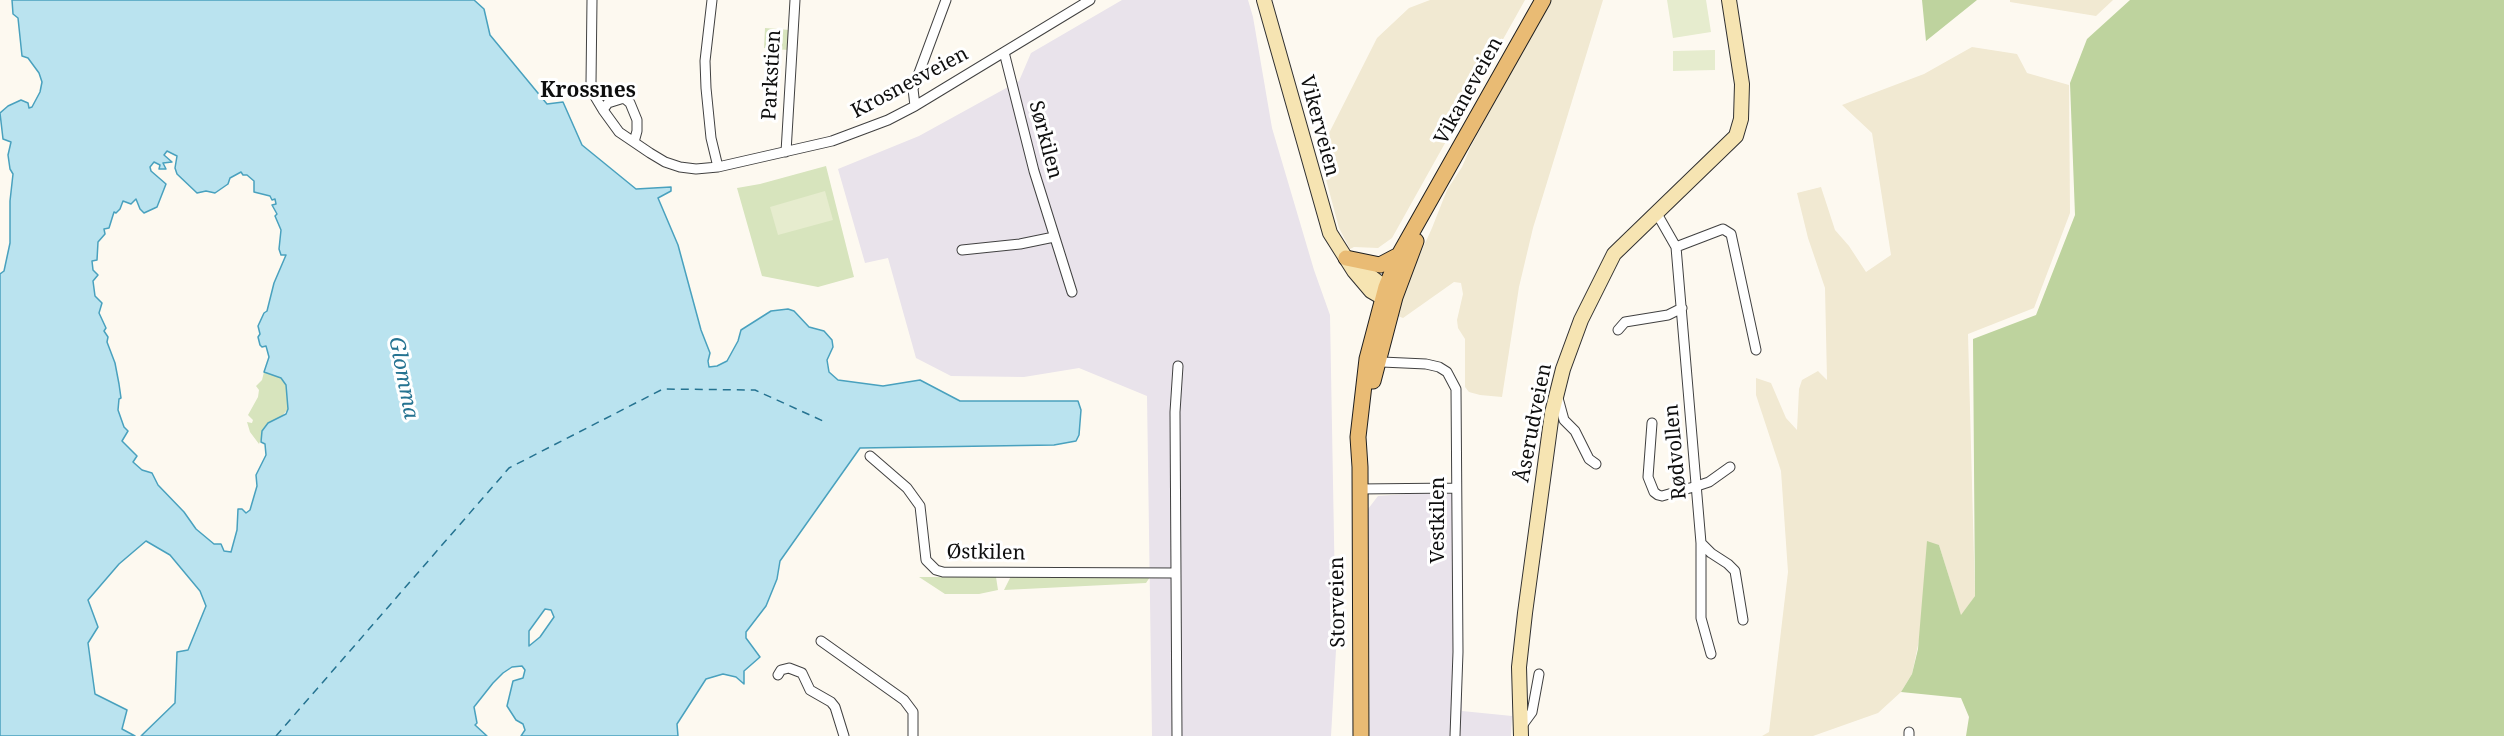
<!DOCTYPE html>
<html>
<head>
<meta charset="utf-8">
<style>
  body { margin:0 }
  canvas { display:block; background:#fdf9f0 }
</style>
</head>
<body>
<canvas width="2504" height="736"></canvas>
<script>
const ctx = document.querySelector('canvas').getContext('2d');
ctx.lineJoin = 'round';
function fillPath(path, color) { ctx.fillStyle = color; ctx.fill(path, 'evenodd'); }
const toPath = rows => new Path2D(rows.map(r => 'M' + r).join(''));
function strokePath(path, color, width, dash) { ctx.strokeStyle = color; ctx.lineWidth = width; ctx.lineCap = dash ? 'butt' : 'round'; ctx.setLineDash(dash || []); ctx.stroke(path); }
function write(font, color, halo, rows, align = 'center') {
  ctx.font = font + ' "Noto Serif",serif'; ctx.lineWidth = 6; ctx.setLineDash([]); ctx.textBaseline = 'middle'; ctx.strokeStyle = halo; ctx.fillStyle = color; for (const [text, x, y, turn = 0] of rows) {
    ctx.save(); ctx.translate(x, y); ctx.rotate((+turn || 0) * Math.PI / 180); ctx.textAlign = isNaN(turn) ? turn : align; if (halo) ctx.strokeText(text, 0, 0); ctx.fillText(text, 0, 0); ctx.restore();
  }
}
fillPath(toPath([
  [1122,0,1248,0,1253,17,1272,128,1314,270,1330,315,1336,650,1331,736,1152,736,1147,396,1079,368,1024,377,951,376,916,358,888,258,865,263,838,169,919,136,1019,81,1031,53],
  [1420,493,1462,494,1462,711,1512,716,1511,736,1370,736,1368,509,1378,496]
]), '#e9e3eb');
fillPath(toPath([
  [1430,0,1525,0,1392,238,1378,248,1354,247,1350,249,1339,228,1319,153,1377,38,1409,8],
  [1551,0,1603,0,1533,228,1519,287,1502,397,1480,395,1469,392,1465,387,1465,339,1458,328,1457,320,1463,294,1461,283,1454,282,1403,318,1398,316,1398,312,1407,283,1432,228,1447,190,1462,167,1471,146],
  [2010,0,2113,0,2096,16,2010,2],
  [1972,47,2017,54,2027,73,2069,85,2070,213,2034,308,1968,334,1975,596,1961,616,1939,545,1912,674,1901,692,1878,713,1813,736,1762,736,1769,732,1788,572,1781,471,1756,395,1756,378,1771,383,1786,418,1797,430,1799,389,1802,380,1818,371,1827,380,1825,288,1808,238,1797,193,1821,187,1835,230,1849,246,1866,272,1891,255,1872,133,1842,105,1924,74]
]), '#f1e9d2');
fillPath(toPath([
  [765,28,790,30,788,50,764,48],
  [826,166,854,277,818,287,762,276,737,188,760,184],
  [264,372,281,378,286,385,288,409,281,417,268,423,259,444,250,432,247,422,252,423,253,420,248,415,258,397,259,390,256,386,262,380],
  [1011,576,1150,577,1146,583,1004,590],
  [919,577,996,577,998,590,979,594,945,594]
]), '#d7e4bd');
fillPath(toPath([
  [1922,0,1977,0,1926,41],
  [2130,0,2504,0,2504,736,1966,736,1969,717,1961,698,1901,692,1912,674,1918,649,1927,541,1939,545,1961,615,1975,596,1973,339,2036,315,2075,215,2070,83,2087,39]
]), '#bed39e');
fillPath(toPath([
  [1667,0,1706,0,1711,32,1673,38],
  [1715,50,1715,70,1673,71,1673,51],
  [825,191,833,220,778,235,770,207]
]), '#e6ecce');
const water = toPath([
  [12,0,474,0,484,9,490,35,547,104,563,102,582,145,636,189,671,187,671,191,658,198,678,245,701,330,710,353,708,361,709,367,717,366,727,361,738,341,741,330,771,311,788,309,794,311,809,327,824,331,832,340,833,347,827,360,829,372,838,380,883,386,920,380,960,401,1078,401,1081,410,1079,435,1076,441,1054,445,860,448,780,561,777,579,766,606,746,632,746,638,760,657,744,671,744,684,736,677,723,674,706,679,677,724,678,736,521,736,525,730,523,724,516,720,507,706,513,681,523,678,525,670,522,666,512,667,503,673,493,683,474,707,477,723,475,725,487,736,141,736,175,703,177,652,188,650,206,606,200,591,170,555,146,541,119,564,88,600,98,627,88,643,95,694,127,710,122,729,135,736,0,736,0,274,4,271,10,243,10,201,13,174,10,169,8,155,11,142,3,139,0,113,8,106,21,100,28,103,29,108,32,107,40,92,42,82,39,73,28,58,22,56,18,18,13,14,12,0],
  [167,151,177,156,175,168,177,174,197,193,206,191,215,193,228,184,230,178,241,172,243,175,247,175,254,181,254,192,270,196,272,200,275,199,276,204,272,205,277,214,275,216,281,230,279,249,281,255,286,255,274,283,267,311,264,313,258,326,260,334,258,337,260,345,262,347,266,346,269,357,264,372,281,378,286,385,288,409,286,414,268,423,262,431,261,442,265,444,266,455,256,475,257,486,250,510,246,513,242,509,238,509,237,530,231,552,224,551,221,544,214,544,196,529,184,512,158,485,152,473,142,470,133,462,137,456,122,441,128,431,124,427,118,410,119,399,121,398,119,384,115,363,107,342,108,337,104,331,106,328,99,313,102,303,95,296,93,281,98,275,93,270,92,261,97,260,98,242,105,234,104,229,109,228,114,212,116,213,120,209,123,201,131,204,136,199,140,209,144,213,157,207,166,184,151,171,150,167,154,162,160,165,159,169,166,169,163,163,172,162,164,155,167,151],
  [545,609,551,610,554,617,540,637,529,646,529,631,545,609]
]);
fillPath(water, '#bae3ef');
strokePath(water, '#49a1be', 1.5);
strokePath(toPath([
  [276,736,509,468,663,389,755,390,823,421]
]), '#257391', 1.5, [8, 6]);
const street = toPath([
  [592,0,591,83,594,95,603,110],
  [712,0,705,61,706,88,711,138,718,167],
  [1004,52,1034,171,1072,292],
  [915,106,913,89,946,0],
  [634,142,637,131,637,120,630,103,624,98,608,103,603,110,619,132,650,153,665,162,680,167,696,169,718,167,832,141,888,120,915,106,1090,0],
  [786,152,795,0],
  [1656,212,1676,247,1701,543,1701,618,1711,654],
  [1676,247,1723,229,1731,234,1756,350],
  [962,250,1020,244,1054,237],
  [1618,330,1625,322,1668,315,1682,308],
  [1382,362,1426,364,1439,367,1447,372,1456,389,1458,652,1455,736],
  [1558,398,1564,420,1575,431,1589,459,1596,464],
  [1652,423,1648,477,1654,492,1658,495,1662,496,1697,486,1709,482,1730,467],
  [870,456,907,488,920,506,926,560,936,570,943,572,1176,573],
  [1359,489,1456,488],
  [1701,543,1711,553,1728,564,1735,571,1743,620],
  [821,641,904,700,913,712,913,736],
  [778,675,781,670,789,668,802,673,810,690,831,702,835,707,844,736],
  [1521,727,1532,712,1539,674],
  [1177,736,1175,412,1178,366],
  [1909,736,1909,732]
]);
const secondary = toPath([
  [1264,0,1330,233,1354,271,1371,291,1383,298,1393,297],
  [1355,264,1392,293],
  [1521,736,1519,667,1525,613,1552,413,1563,369,1581,320,1614,254,1736,136,1741,119,1742,84,1729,0]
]);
const primary = toPath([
  [1346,258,1380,265,1399,255],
  [1373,381,1395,297,1416,241],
  [1361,736,1360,467,1358,437,1367,359,1386,287,1399,255,1543,0]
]);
strokePath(street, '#414141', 11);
strokePath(secondary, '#303030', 16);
strokePath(primary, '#1f1f1f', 17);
strokePath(street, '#fff', 9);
strokePath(secondary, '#f6e4b2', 14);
strokePath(primary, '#e9bb74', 15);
write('20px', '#0e0e0e', '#fff', [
  ["Parkstien",772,75,-87],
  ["Krosnesveien",910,83,-28],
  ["Vikaneveien",1469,91,-61],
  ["Vikerveien",1319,126,75],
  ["Sørkilen",1045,140,75],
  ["Åserudveien",1534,423,-79],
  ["Rødvollen",1676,452,-95],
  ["Vestkilen",1438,520,-90],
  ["Østkilen",986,553,1],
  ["Storveien",1338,602,-91]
]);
write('bold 21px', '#0e0e0e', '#fff', [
  ["Krossnes",588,91]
]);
write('italic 21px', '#257391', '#fff', [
  ["Glomma",403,378,79]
]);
</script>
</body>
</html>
